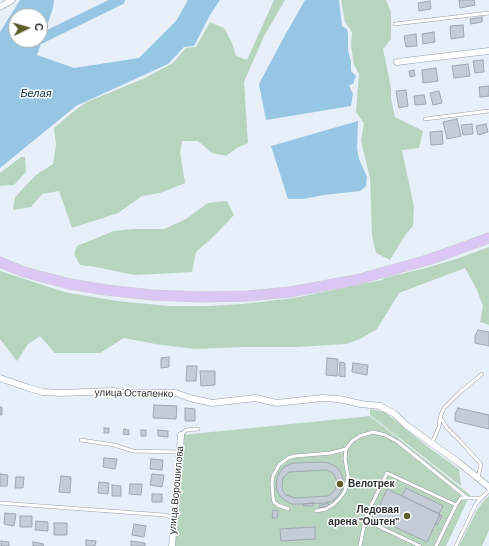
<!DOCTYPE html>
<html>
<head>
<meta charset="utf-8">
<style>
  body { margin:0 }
  #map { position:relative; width:489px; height:546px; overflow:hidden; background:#e7eff8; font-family:Barlow,sans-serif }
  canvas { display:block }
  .north { position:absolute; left:8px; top:8px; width:40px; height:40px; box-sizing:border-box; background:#fff; border:1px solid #aaabac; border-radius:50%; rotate:85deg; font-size:11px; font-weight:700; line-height:16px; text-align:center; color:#2a2d30 }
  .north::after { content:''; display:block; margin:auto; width:14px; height:18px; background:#5b5c28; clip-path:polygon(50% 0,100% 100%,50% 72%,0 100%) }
</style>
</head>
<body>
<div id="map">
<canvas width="489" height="546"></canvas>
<div class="north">С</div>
</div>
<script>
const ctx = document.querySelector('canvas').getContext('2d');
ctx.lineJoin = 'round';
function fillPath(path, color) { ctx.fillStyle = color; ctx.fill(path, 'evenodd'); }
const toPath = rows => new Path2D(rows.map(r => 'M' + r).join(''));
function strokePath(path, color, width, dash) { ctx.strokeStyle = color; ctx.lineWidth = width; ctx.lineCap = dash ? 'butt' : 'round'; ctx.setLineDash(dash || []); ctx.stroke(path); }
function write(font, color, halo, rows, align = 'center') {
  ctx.font = font + ' Barlow,sans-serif'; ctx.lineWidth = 3; ctx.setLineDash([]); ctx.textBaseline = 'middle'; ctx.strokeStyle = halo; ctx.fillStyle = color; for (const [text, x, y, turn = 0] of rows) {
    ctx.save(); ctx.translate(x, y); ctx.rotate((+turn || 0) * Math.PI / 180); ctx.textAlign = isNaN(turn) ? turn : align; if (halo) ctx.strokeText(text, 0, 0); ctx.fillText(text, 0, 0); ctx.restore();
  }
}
fillPath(toPath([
  [274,0,285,0,264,36,244,82,248,143,237,148,226,156,212,153,198,141,182,141,180,152,185,183,160,193,142,196,118,213,72,228,59,191,42,194,31,207,13,210,15,197,36,175,53,164,56,145,54,128,74,111,87,102,145,78,173,63,186,48,196,47,210,22,224,28,232,43,236,56,247,60],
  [341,0,386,0,391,12,391,39,383,49,391,88,391,99,395,117,423,131,419,148,402,150,414,207,413,226,405,235,390,260,376,253,372,235,370,178,361,141,364,123,356,112,359,74,354,65,351,46,352,32,345,22],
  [21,157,25,157,26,172,14,185,0,186,0,173],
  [227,201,234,215,213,237,196,252,192,272,134,275,96,267,80,265,74,254,77,246,114,231,133,229,164,229,186,219,208,203],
  [489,247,489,325,480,322,483,306,476,288,465,268,399,293,377,329,360,339,346,344,296,347,243,347,195,349,155,344,124,338,100,353,55,353,40,336,28,344,17,361,0,339,0,271,64,292,117,301,169,306,209,306,243,304,294,298,382,280,384,278,426,268,456,259],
  [370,409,385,412,428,447,459,469,461,486,370,415],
  [370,416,470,495,446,546,174,546,182,435],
  [489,496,489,530,482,546,459,546,477,510,484,500]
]), '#b7d5be');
fillPath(toPath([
  [20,0,54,0,53,8,37,55,74,68,139,58,176,21,188,0,220,0,210,15,194,46,184,47,168,64,76,106,0,168,0,32],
  [16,16,40,16,40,40,16,40],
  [305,0,339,0,342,26,347,29,348,34,348,51,351,61,351,71,356,76,353,84,349,85,353,94,351,106,266,120,259,84,284,37],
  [358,121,357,148,359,159,367,177,366,186,360,191,324,195,303,199,288,199,271,146]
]), '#96c6e4');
strokePath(toPath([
  [40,39,120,0]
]), '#96c6e4', 10);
const building = toPath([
  [459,0,474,0,475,5,460,8,459,0],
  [430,1,431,9,419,11,418,3,430,1],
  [482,17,482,22,471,24,470,19,482,17],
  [463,25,464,37,451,39,450,26,463,25],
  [434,32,435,42,423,44,422,34,434,32],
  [416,34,417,46,406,47,404,36,416,34],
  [483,60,484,72,475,73,473,61,483,60],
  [468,64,470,76,454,78,452,66,468,64],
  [436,68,438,81,423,83,422,70,436,68],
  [414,70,415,76,410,77,409,71,414,70],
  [489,86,489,96,480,97,479,87,489,86],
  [406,90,408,106,399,108,396,91,406,90],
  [439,91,442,103,433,105,430,93,439,91],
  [424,95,426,104,415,105,414,96,424,95],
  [457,119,461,136,447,139,443,122,457,119],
  [472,124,473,134,463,135,461,125,472,124],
  [486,124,488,132,478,135,476,126,486,124],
  [442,131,443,144,431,145,430,132,442,131],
  [478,330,489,332,489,346,475,343,475,336,478,330],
  [169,357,169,367,161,368,161,358,169,357],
  [327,358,338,359,337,376,326,375,327,358],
  [340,362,345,363,345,377,339,376,340,362],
  [353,363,368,365,367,375,352,372,353,363],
  [187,366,197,366,196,381,186,381,187,366],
  [200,371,215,371,215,385,201,386,200,371],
  [154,405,177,406,176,419,153,418,154,405],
  [0,407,2,407,2,415,0,415,0,407],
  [185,408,195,409,195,421,185,421,185,408],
  [458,408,489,415,489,429,455,421,455,414,458,408],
  [104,428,109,428,109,433,104,433,104,428],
  [124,429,129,430,129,435,123,434,124,429],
  [141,430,146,430,146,436,141,436,141,430],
  [158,430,168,431,168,437,158,436,158,430],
  [104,458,117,459,115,469,103,467,104,458],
  [151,459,163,460,162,470,150,469,151,459],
  [323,462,329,463,335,466,340,471,343,478,343,484,341,491,337,497,332,501,325,503,299,504,292,504,286,501,281,497,277,491,276,485,277,478,280,472,284,467,290,464,296,463,323,462],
  [327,470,334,474,337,482,335,490,328,496,295,498,286,495,283,491,282,487,283,478,289,472,327,470],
  [0,474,8,475,7,486,0,486,0,474],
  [152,474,164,475,162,487,150,485,152,474],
  [61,476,71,477,70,493,59,492,61,476],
  [16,477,24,477,23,488,15,488,16,477],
  [99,482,109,483,108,494,98,493,99,482],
  [130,484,142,484,141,495,129,494,130,484],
  [112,485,121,486,121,496,112,496,112,485],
  [406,488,443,506,439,514,402,496,406,488],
  [387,489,440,514,427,542,374,517,387,489],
  [152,494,162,494,162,502,152,502,152,494],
  [313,503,313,506,303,506,303,504,313,503],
  [328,503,329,505,320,508,319,506,328,503],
  [273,510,278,511,277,518,272,518,273,510],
  [5,513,16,514,14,526,4,524,5,513],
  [440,515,442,516,437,525,435,524,440,515],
  [20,516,32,516,32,527,20,527,20,516],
  [373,516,385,522,383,526,371,520,373,516],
  [36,521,48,522,48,531,35,530,36,521],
  [54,523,67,523,67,535,54,535,54,523],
  [134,524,146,526,144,537,132,535,134,524],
  [315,527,315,539,281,541,280,529,315,527],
  [86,540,96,541,95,546,86,546,86,540],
  [1,541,9,542,9,546,1,546,1,541],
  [131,541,145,543,145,546,131,546,131,541],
  [33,542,44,544,43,546,33,546,33,542]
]);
fillPath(building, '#c4cdd6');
strokePath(building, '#9fa7af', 1);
const service = toPath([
  [395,24,489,13],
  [425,119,489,111],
  [440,417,447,428,459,440,481,464,478,478],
  [181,435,186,430,198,429],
  [81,440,114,445,133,451,179,452],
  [432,443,439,427,440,417,444,408,459,393,482,374],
  [0,503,164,515,174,518],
  [288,509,278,505,274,502,273,497,272,483,273,476,279,465,288,458,295,456,331,453,346,449],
  [316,511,326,509,334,504,340,498,345,491,348,476,345,459,346,449,352,441,360,436,373,432,385,435,398,442,466,497],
  [365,520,420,546],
  [360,546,366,516,387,473,456,505,461,498,481,498],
  [436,546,456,505],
  [456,546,476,504,481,498,489,491]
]);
const minor = toPath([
  [0,7,12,0],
  [397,62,489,51],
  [0,378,29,388,43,392,61,393,113,391,121,393,176,393,190,398,212,403,255,398,277,403,322,398,339,399,361,404,380,406,395,414,406,425,458,462,489,487],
  [172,546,181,435]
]);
const primary = toPath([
  [0,262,24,272,70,284,106,290,153,295,202,297,247,296,290,292,356,280,431,259,489,238]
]);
strokePath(service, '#959da6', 4);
strokePath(minor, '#959da6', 7);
strokePath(primary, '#cccdcd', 11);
strokePath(service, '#fff', 3);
strokePath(minor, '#fff', 6);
strokePath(primary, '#dac7f4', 10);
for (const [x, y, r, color] of [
  [340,484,4,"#5b5c28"],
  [407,516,4,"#5b5c28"]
]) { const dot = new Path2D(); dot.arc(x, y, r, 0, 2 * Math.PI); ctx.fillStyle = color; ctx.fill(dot); strokePath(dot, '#fff', 1.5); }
write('10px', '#2a2d30', '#fff', [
  ["улица Остапенко",134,393,1],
  ["улица Ворошилова",176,490,-85]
]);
write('bold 10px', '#2a2d30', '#fff', [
  ["Велотрек",348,484],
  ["Ледовая",399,510,"right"],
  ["арена \"Оштен\"",399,522,"right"]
], 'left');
write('italic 11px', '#022d41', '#fff', [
  ["Белая",36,93]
]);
</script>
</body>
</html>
